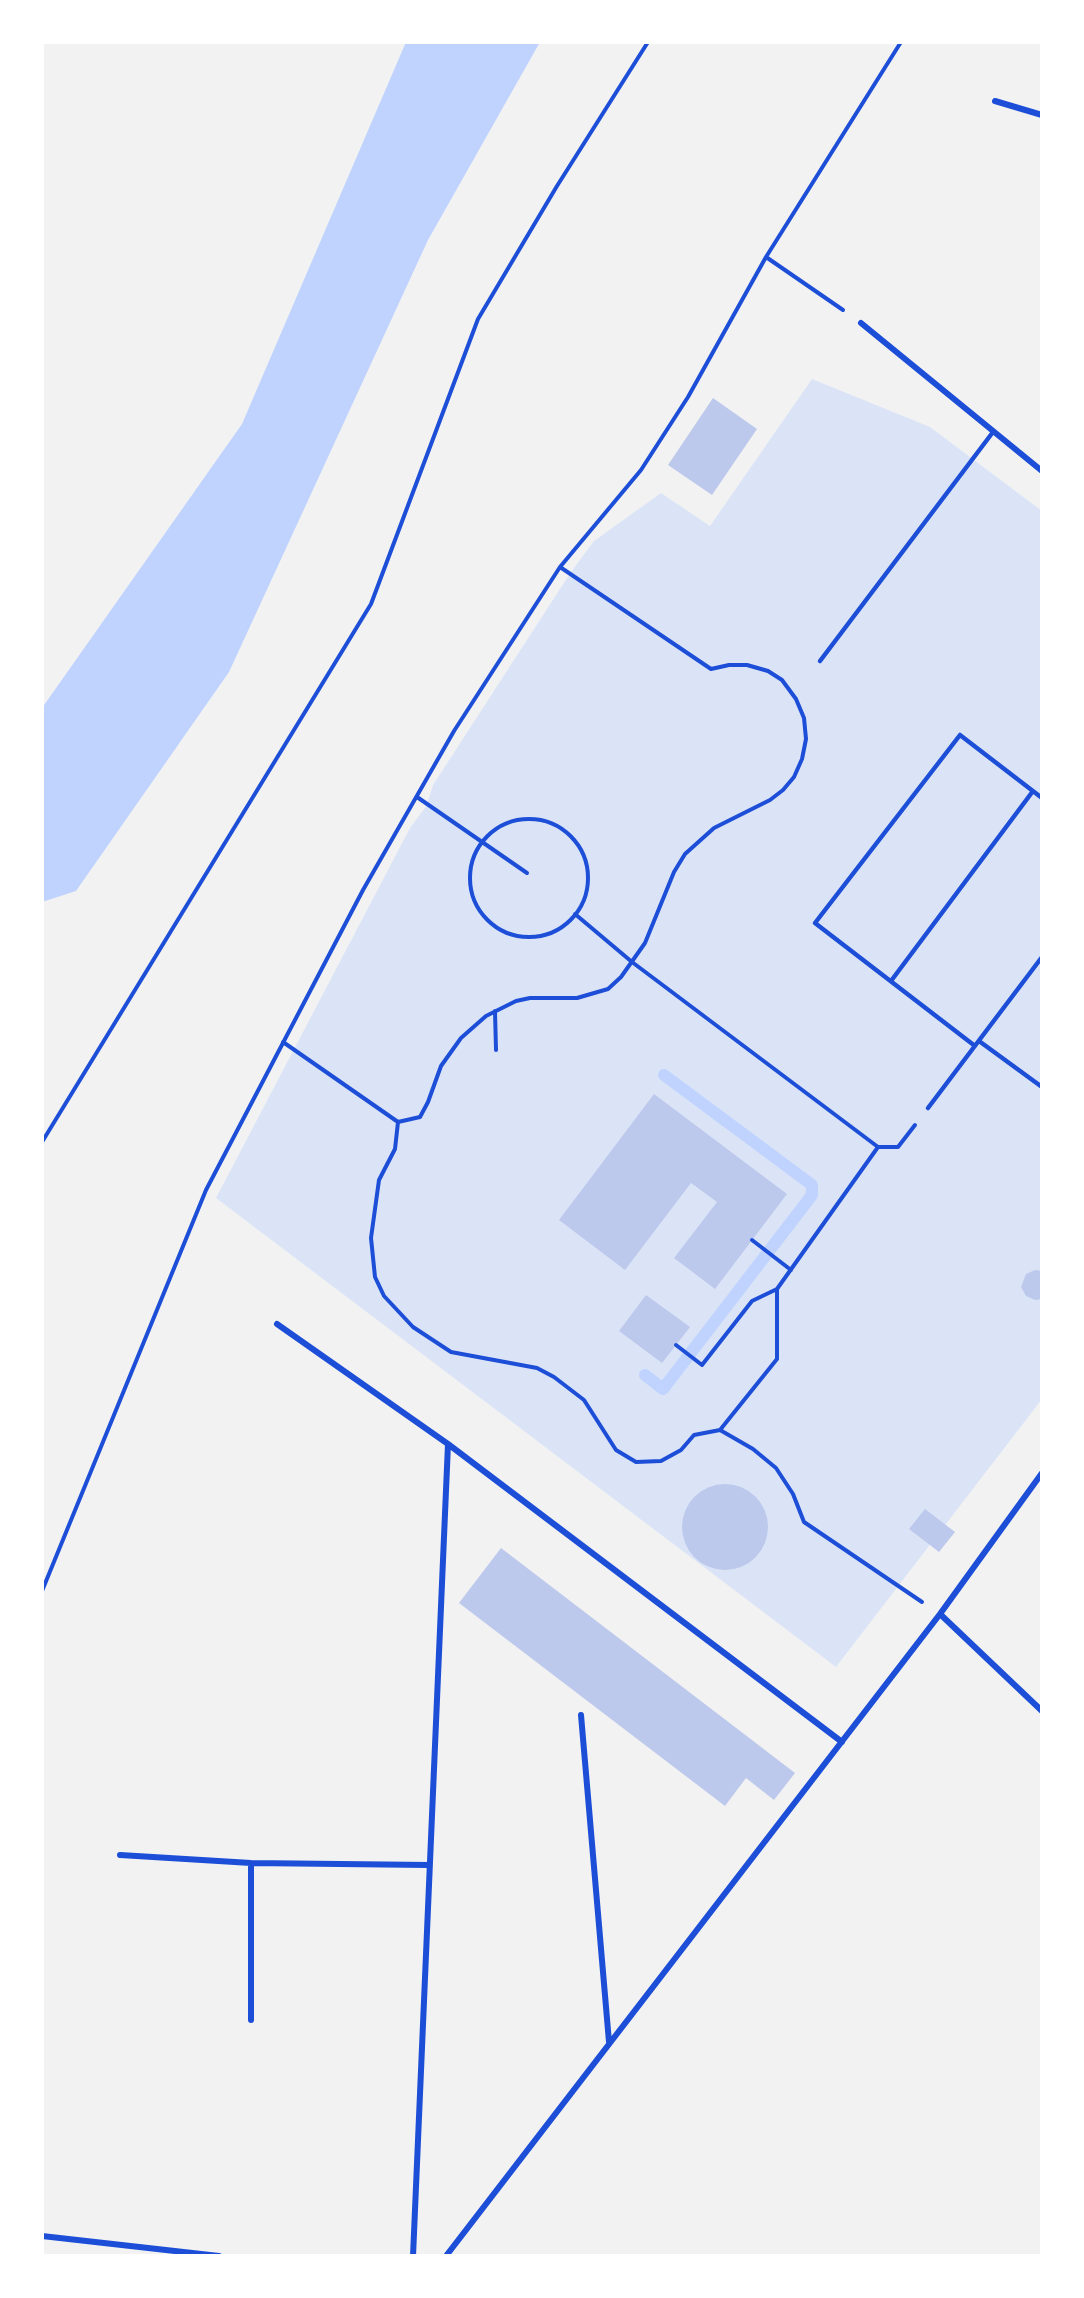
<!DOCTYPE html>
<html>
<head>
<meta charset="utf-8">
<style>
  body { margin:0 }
  #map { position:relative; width:1084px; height:2298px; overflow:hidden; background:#f2f2f2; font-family:"Asap Condensed",sans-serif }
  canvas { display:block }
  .frame { position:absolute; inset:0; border:44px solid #fff; pointer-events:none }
</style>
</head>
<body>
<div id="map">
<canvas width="1084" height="2298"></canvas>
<div class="frame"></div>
</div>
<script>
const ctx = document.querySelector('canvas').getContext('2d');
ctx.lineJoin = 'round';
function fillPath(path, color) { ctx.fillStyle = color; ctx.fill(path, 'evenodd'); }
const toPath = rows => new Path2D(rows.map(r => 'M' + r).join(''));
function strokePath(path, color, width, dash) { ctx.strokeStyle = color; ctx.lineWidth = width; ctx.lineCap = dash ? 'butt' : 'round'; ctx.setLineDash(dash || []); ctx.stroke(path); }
fillPath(toPath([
  [812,379,930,427,1042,511,1042,1399,836,1667,216,1198,410,828,427,805,433,785,571,572,594,541,661,493,710,526]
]), '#dbe4f7');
fillPath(toPath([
  [406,42,540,42,428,240,229,672,76,891,42,902,42,708,242,424]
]), '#bfd3fe');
strokePath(toPath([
  [645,1375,663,1389,812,1195,812,1185,664,1075]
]), '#bfd3fe', 12);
fillPath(toPath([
  [713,398,757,429,712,495,668,465],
  [654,1094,787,1194,715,1289,674,1258,717,1202,691,1183,625,1270,559,1220],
  [1035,1270,1042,1271,1042,1299,1035,1300,1026,1296,1021,1287,1026,1274],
  [646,1295,690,1327,662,1363,619,1331],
  '682 1527a43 43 0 1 1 86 0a43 43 0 1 1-86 0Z',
  [925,1509,955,1532,939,1552,909,1529],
  [501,1548,795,1773,774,1800,746,1778,725,1806,459,1603]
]), '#bdc9ec');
strokePath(toPath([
  [766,257,843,310],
  [560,567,711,669,729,665,747,665,768,671,782,680,796,699,804,718,806,739,802,759,794,777,783,790,770,800,714,828,685,854,674,872,645,943,621,977,608,989,577,998,530,998,516,1001,486,1016,461,1038,441,1066,428,1102,420,1117,398,1122,395,1149,379,1180,371,1238,375,1277,384,1296,413,1327,451,1352,537,1368,554,1377,584,1400,616,1450,636,1462,661,1461,681,1450,694,1435,720,1430,777,1359,777,1289,878,1147],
  [417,797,527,873],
  '470 878a59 59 0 1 1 118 0a59 59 0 1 1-118 0Z',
  [575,914,632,962,878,1147,898,1147,915,1125],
  [495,1011,496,1050],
  [283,1042,398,1122],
  [42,1142,371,604,478,319,557,186,648,42],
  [752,1240,791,1270],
  [676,1345,702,1365,752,1301,777,1289],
  [720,1430,753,1449,776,1468,793,1494,804,1522,922,1602],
  [42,1591,206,1190,363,890,454,731,560,567,641,470,688,397,766,257,901,42]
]), '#1d4ed8', 4);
strokePath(toPath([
  [820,661,993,432],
  [891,981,1033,791],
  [979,1041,1042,1087],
  [975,1046,815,923,960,735,1042,798],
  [928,1108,1042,957]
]), '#1d4ed8', 4.5);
strokePath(toPath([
  [995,101,1042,115],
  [861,323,1042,471],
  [277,1324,448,1444,842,1742],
  [940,1614,1042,1711],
  [581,1715,609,2042],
  [120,1855,251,1863,429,1865],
  [251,2020,251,1863],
  [42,2236,219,2256],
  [413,2256,448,1444],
  [446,2256,940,1614,1042,1473]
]), '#1d4ed8', 6);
</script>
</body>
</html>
